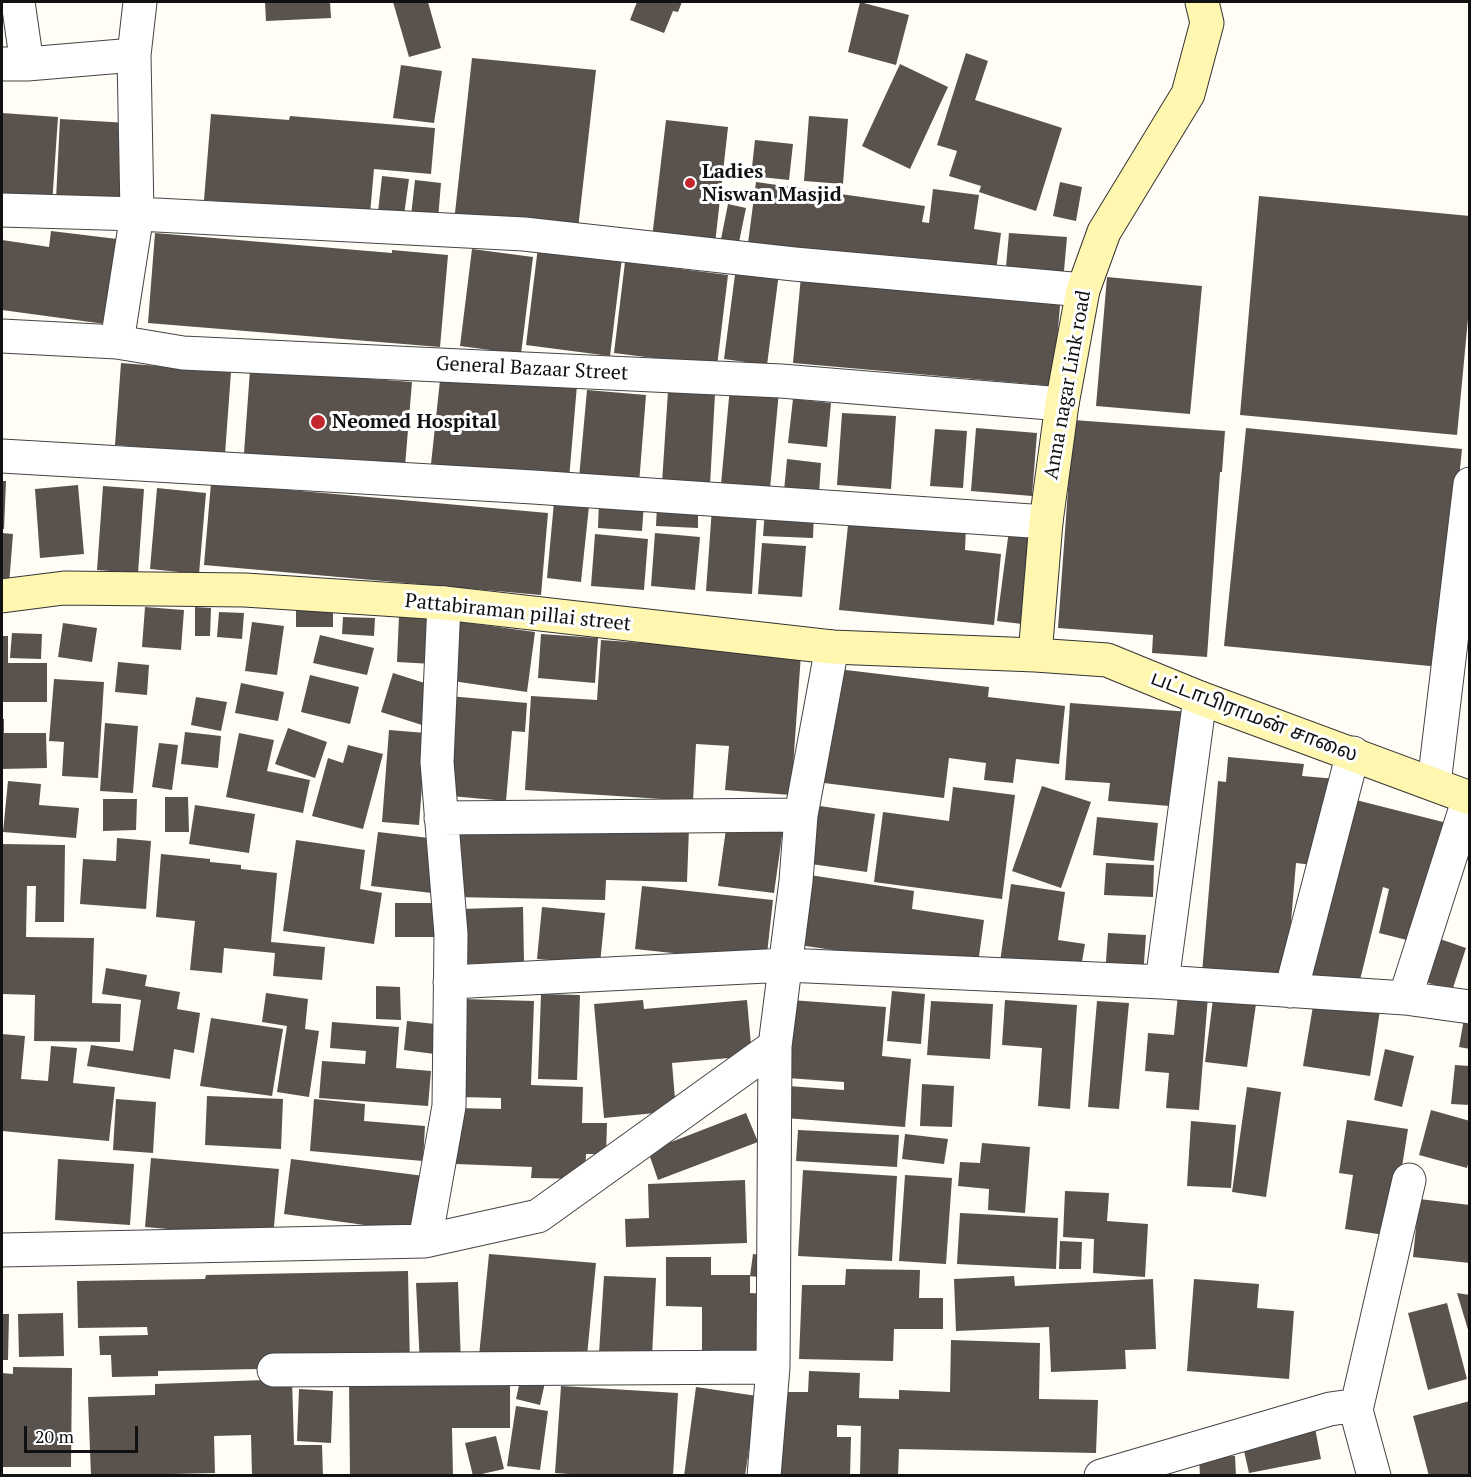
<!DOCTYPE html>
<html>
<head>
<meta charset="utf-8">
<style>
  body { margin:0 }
  #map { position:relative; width:1471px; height:1477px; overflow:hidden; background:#fffdf5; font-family:"PT Serif",serif }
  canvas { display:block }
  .frame { position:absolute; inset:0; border:3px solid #111; pointer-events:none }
  .scale { position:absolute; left:24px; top:1426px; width:114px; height:27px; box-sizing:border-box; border:3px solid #111; border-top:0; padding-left:8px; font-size:18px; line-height:21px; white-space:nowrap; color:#111; -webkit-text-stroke:4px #fff; paint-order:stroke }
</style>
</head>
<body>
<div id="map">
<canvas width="1471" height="1477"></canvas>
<div class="frame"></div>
<div class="scale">20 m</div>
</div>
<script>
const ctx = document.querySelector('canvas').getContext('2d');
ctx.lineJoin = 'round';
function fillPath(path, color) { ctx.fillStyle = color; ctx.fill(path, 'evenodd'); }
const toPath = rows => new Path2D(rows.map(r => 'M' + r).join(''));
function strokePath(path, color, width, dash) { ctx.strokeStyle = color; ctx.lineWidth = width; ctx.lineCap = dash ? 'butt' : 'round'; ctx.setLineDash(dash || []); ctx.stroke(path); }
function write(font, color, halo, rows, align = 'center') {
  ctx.font = font + ' "PT Serif","Noto Sans Tamil",serif'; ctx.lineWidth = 6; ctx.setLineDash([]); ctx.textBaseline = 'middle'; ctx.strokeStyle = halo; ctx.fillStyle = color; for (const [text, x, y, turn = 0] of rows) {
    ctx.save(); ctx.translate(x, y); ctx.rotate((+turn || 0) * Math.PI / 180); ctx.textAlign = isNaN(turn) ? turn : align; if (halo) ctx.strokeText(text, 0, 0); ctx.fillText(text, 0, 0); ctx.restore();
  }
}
fillPath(toPath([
  [265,2,330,2,331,18,266,21],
  [393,2,428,2,441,48,409,57],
  [637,2,682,2,678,12,673,11,664,33,630,20],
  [860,2,909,15,896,65,848,52],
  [966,53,988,61,975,100,1062,128,1036,211,979,192,981,186,949,176,957,151,937,145],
  [472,58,596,70,578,229,455,213],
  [900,64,948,87,910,169,862,146],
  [401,65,442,71,434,123,393,118],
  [2,113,58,117,52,205,2,202],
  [211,114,289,120,290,116,435,128,431,174,374,169,370,214,204,200],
  [809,116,848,119,843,184,804,181],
  [60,119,128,123,123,203,56,199],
  [666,120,728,127,715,244,652,238],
  [755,140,793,144,789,180,751,176],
  [382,176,409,179,404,215,378,212],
  [415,180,441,183,438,219,411,216],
  [756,182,925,206,922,222,929,223,933,189,979,195,974,229,1001,233,995,278,748,243],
  [1060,182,1082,187,1076,221,1053,216],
  [1259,196,1470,216,1470,298,1457,435,1240,415],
  [728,204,746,208,738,247,720,244],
  [51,231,117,239,105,324,2,310,2,240,49,247],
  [155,233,392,253,392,250,448,255,440,347,148,323],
  [1009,233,1067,237,1063,282,1005,278],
  [538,247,622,258,610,356,526,345],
  [472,249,533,257,521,354,460,346],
  [625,262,728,275,717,366,614,353],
  [736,267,779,273,767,365,724,359],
  [801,276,1061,295,1053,386,793,363],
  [1107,277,1202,286,1190,414,1096,406],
  [121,363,231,372,225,454,115,445],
  [250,370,412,382,405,466,244,453],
  [441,371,577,385,569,479,431,464],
  [730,387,779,391,770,489,721,484],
  [587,390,646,395,639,484,579,478],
  [668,391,715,394,710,485,662,483],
  [793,399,831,403,827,447,788,443],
  [842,413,896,416,891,489,837,485],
  [1073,420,1225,431,1222,472,1220,472,1207,657,1152,653,1153,635,1058,628],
  [976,428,1037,433,1032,496,971,491],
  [1246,428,1462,449,1440,667,1224,646],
  [935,429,967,431,963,488,930,486],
  [787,459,821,463,819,494,784,491],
  [2,481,6,481,4,529,2,529],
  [211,483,548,513,541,595,204,565],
  [78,485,84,554,40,558,35,489],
  [103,486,144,489,138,573,97,570],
  [157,488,206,493,199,574,150,569],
  [599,501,644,503,642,531,598,528],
  [554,502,589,506,581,582,547,578],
  [657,506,698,507,698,528,656,526],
  [712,508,757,511,752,594,706,591],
  [765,510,814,512,813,538,763,536],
  [849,516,966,527,965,550,1001,554,994,625,839,610],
  [1009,530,1034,534,1022,624,997,621],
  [2,533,13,534,9,585,2,585],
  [655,533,700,537,695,590,651,586],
  [595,534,648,539,644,590,591,586],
  [762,543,806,546,802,597,758,594],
  [296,606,333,606,333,627,296,627],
  [145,607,184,610,181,650,142,647],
  [195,607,211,608,210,636,195,636],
  [219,612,244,613,242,639,217,637],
  [399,616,435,618,433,664,397,662],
  [343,617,375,618,374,636,342,634],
  [454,621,535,632,527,692,446,680],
  [252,622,284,626,277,675,245,671],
  [63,623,97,628,92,662,58,657],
  [12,633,42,634,41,659,10,658],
  [541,634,598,638,595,683,538,678],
  [320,635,374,648,367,675,313,663],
  [2,636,8,636,8,663,47,663,47,702,2,702],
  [601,640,801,654,791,795,725,790,729,746,696,744,693,801,525,790,531,696,597,700],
  [118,662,149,665,147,695,115,692],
  [829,668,989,687,988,697,1065,706,1059,764,1016,759,1013,783,984,780,986,763,949,758,944,798,816,782],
  [393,673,434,686,422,725,381,712],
  [310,675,359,687,350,724,301,712],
  [54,679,104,682,98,778,62,776,64,742,49,741],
  [241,683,284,692,278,721,235,713],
  [449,696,527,703,525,732,512,731,506,801,440,795],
  [196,697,227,702,221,731,191,725],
  [1070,703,1190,712,1182,807,1108,801,1110,783,1065,780],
  [2,719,4,719,4,733,46,733,47,768,2,769],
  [105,723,138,726,133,793,100,791],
  [288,728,327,742,315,778,275,764],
  [389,730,426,733,419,825,382,822],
  [185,732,221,736,218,768,181,764],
  [239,733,274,740,267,771,310,780,303,813,226,797],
  [159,743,178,745,172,790,152,787],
  [348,745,383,754,363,829,312,816,328,758,343,763],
  [1228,757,1304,764,1302,776,1337,779,1313,865,1296,863,1286,981,1202,973,1218,781,1226,782],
  [8,781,41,784,39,805,79,808,76,838,3,832],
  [1042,786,1091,802,1061,888,1012,871],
  [953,787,1015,795,1002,899,874,882,883,812,949,821],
  [165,797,188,797,189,832,165,832],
  [103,799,137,799,136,830,103,831],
  [1352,799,1447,823,1415,942,1379,933,1389,889,1383,887,1358,988,1304,974],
  [195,805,255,814,249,853,189,844],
  [813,805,875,814,867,872,804,863],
  [1097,817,1158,823,1154,861,1093,855],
  [455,822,689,827,687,882,606,880,605,900,453,897],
  [727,822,783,829,774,893,718,886],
  [378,832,438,839,432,893,371,886],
  [117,838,151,841,146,909,80,904,83,859,116,861],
  [296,840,365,850,360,889,382,893,374,944,283,931],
  [2,844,65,845,64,922,35,922,36,886,27,886,26,937,94,938,92,1003,121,1004,120,1042,34,1041,35,995,2,994],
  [161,854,210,859,210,862,241,865,241,869,277,873,271,942,325,947,322,980,273,976,275,953,224,948,222,973,190,970,195,921,156,917],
  [1106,863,1154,865,1153,897,1104,895],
  [803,874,914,891,912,909,984,920,977,971,792,944],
  [1011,884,1065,892,1058,940,1085,944,1080,973,1000,962],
  [642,886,773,900,766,963,635,949],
  [395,903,436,903,436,937,395,937],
  [523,907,524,962,462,964,461,909],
  [542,907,605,913,600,964,537,959],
  [1108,933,1146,935,1143,977,1105,975],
  [1440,939,1466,948,1452,991,1426,982],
  [106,968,147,975,145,986,180,992,177,1009,200,1013,194,1053,174,1049,170,1079,87,1066,91,1045,133,1051,141,1000,102,994],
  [376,986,400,987,401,1020,376,1019],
  [892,991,925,994,921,1044,887,1041],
  [1214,991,1257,997,1247,1067,1205,1062],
  [266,993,308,999,305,1029,319,1031,309,1097,277,1092,287,1026,262,1022],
  [541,994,580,995,577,1080,538,1079],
  [1178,994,1208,996,1199,1110,1166,1108,1169,1073,1145,1071,1148,1033,1174,1035],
  [462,999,534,1001,531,1085,583,1087,582,1123,607,1123,606,1154,586,1154,585,1179,531,1178,532,1167,456,1164,457,1108,501,1109,501,1098,459,1097],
  [643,1000,644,1009,747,1000,752,1056,672,1063,676,1111,604,1118,594,1004],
  [791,1000,886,1007,882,1056,911,1059,905,1127,785,1118,788,1086,844,1090,844,1082,787,1078],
  [1005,1000,1077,1005,1070,1109,1038,1106,1042,1048,1002,1045],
  [1314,1000,1380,1010,1370,1076,1303,1066],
  [931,1001,993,1004,990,1059,927,1055],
  [1097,1001,1129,1003,1119,1109,1088,1107],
  [1465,1013,1470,1014,1470,1049,1459,1047],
  [211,1018,283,1029,272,1096,200,1086],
  [407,1021,445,1025,442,1055,404,1050],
  [332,1022,399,1027,396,1068,431,1071,428,1106,319,1098,322,1061,365,1064,366,1051,330,1048],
  [2,1034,25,1036,21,1079,48,1081,51,1046,77,1048,73,1083,115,1087,109,1141,2,1131],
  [1385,1049,1414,1056,1402,1107,1374,1100],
  [1455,1065,1470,1066,1470,1105,1451,1104],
  [922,1084,954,1086,952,1127,920,1126],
  [1247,1087,1281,1092,1266,1197,1232,1192],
  [207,1096,283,1099,281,1149,205,1145],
  [116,1099,156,1102,153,1153,113,1150],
  [314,1099,365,1104,364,1121,425,1126,423,1161,310,1151],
  [1431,1110,1470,1121,1470,1157,1467,1168,1419,1155],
  [746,1113,758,1142,658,1180,648,1151],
  [1347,1120,1408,1129,1391,1236,1345,1229,1353,1175,1339,1173],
  [1191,1121,1236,1125,1231,1188,1187,1186],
  [798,1130,899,1135,897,1167,796,1161],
  [905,1134,948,1139,944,1164,902,1159],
  [982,1143,1030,1147,1025,1213,988,1210,989,1189,958,1186,960,1162,980,1163],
  [151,1158,279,1169,273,1238,145,1227],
  [58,1159,134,1164,130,1225,55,1220],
  [291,1159,424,1176,416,1232,284,1214],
  [803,1170,897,1176,892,1261,798,1256],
  [905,1175,952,1178,946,1264,899,1261],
  [745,1180,747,1243,626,1247,625,1219,649,1218,648,1184],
  [1065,1191,1109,1193,1107,1221,1148,1224,1145,1277,1093,1273,1094,1239,1063,1237],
  [1419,1199,1470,1205,1470,1263,1413,1257],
  [960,1213,1058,1218,1056,1269,957,1264],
  [1060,1241,1082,1242,1081,1269,1059,1269],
  [489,1254,596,1263,586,1366,479,1356],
  [753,1254,768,1256,765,1278,750,1276],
  [666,1257,711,1257,711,1275,750,1275,750,1293,769,1294,768,1356,702,1356,702,1307,666,1306],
  [846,1269,920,1270,919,1298,943,1298,943,1329,894,1329,893,1361,799,1359,802,1285,845,1285],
  [408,1271,410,1366,158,1371,158,1376,112,1377,111,1355,100,1355,99,1336,148,1335,147,1327,78,1328,77,1281,205,1279,206,1275],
  [604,1276,656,1278,652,1356,599,1353],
  [1014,1276,1015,1286,1153,1279,1156,1349,1125,1350,1126,1369,1051,1372,1049,1327,956,1331,954,1279],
  [1194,1279,1259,1284,1257,1308,1294,1311,1289,1379,1187,1371],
  [458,1282,461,1364,420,1365,416,1283],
  [1457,1293,1470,1295,1470,1332,1469,1333],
  [1447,1303,1467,1379,1428,1390,1408,1313],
  [63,1313,64,1356,19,1357,18,1314],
  [2,1314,9,1314,8,1360,2,1360],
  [951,1340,1040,1343,1039,1399,1098,1400,1096,1453,899,1449,898,1476,860,1476,861,1426,837,1425,837,1437,851,1437,850,1476,776,1476,779,1392,808,1392,809,1371,860,1373,859,1398,899,1399,899,1390,950,1392],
  [13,1367,72,1368,71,1467,2,1467,2,1373,13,1374],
  [522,1372,546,1378,540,1405,516,1399],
  [292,1379,294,1445,322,1445,323,1476,252,1476,251,1435,214,1436,215,1473,91,1476,88,1397,155,1395,155,1384],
  [510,1380,510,1428,452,1428,453,1476,350,1476,349,1382],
  [561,1386,678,1393,673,1476,596,1476,555,1473],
  [696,1387,757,1396,745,1476,684,1476],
  [299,1389,333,1391,331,1443,297,1441],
  [1470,1401,1470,1476,1429,1476,1413,1416],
  [516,1406,548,1411,540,1470,507,1466],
  [1315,1428,1321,1459,1249,1473,1242,1442],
  [496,1436,504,1469,473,1476,465,1443],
  [1235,1456,1236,1476,1200,1476,1199,1457]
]), '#5a524d');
const street = toPath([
  [18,2,27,64],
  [134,55,140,2],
  [2,64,27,64,134,55,137,214,117,342],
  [2,210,137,214,524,234,794,264,1083,290],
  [2,336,117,342,183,353,781,381,1062,404],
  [2,456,533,487,1046,522],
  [1434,784,1470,484],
  [441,818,801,815],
  [450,982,786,965,1162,982,1405,998,1470,1007],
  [1162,982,1200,698],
  [1291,991,1353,753],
  [1405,998,1469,798],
  [425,1241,449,1106,451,934,437,762,444,603],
  [2,1250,425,1241,538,1216,775,1046],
  [274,1370,773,1367,775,1046,796,881,801,815,832,647],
  [764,1476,773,1367],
  [1101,1476,1330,1409,1344,1407,1356,1410],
  [1374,1476,1356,1410,1409,1180]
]);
const secondary = toPath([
  [2,596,64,588,245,590,444,603,832,647,1035,655,1107,660,1200,698,1470,798],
  [1035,655,1046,522,1062,404,1083,290,1104,232,1188,94,1207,23,1202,2]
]);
strokePath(street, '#444', 35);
strokePath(secondary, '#333', 35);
strokePath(street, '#fff', 33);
strokePath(secondary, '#fff6b0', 33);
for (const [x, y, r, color] of [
  [690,183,6,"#c4262e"],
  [318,422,8,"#c4262e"]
]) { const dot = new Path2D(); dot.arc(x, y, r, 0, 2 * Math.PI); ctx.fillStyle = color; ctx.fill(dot); strokePath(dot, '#fff', 2); }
write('bold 20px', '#111', '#fff', [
  ["Ladies",702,172],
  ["Niswan Masjid",702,195],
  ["Neomed Hospital",332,422]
], 'left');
write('20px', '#111', '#fff', [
  ["General Bazaar Street",532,369,3],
  ["Anna nagar Link road",1068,385,-80],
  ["Pattabiraman pillai street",518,613,6],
  ["பட்டாபிராமன் சாலை",1254,717,21]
]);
</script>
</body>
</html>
